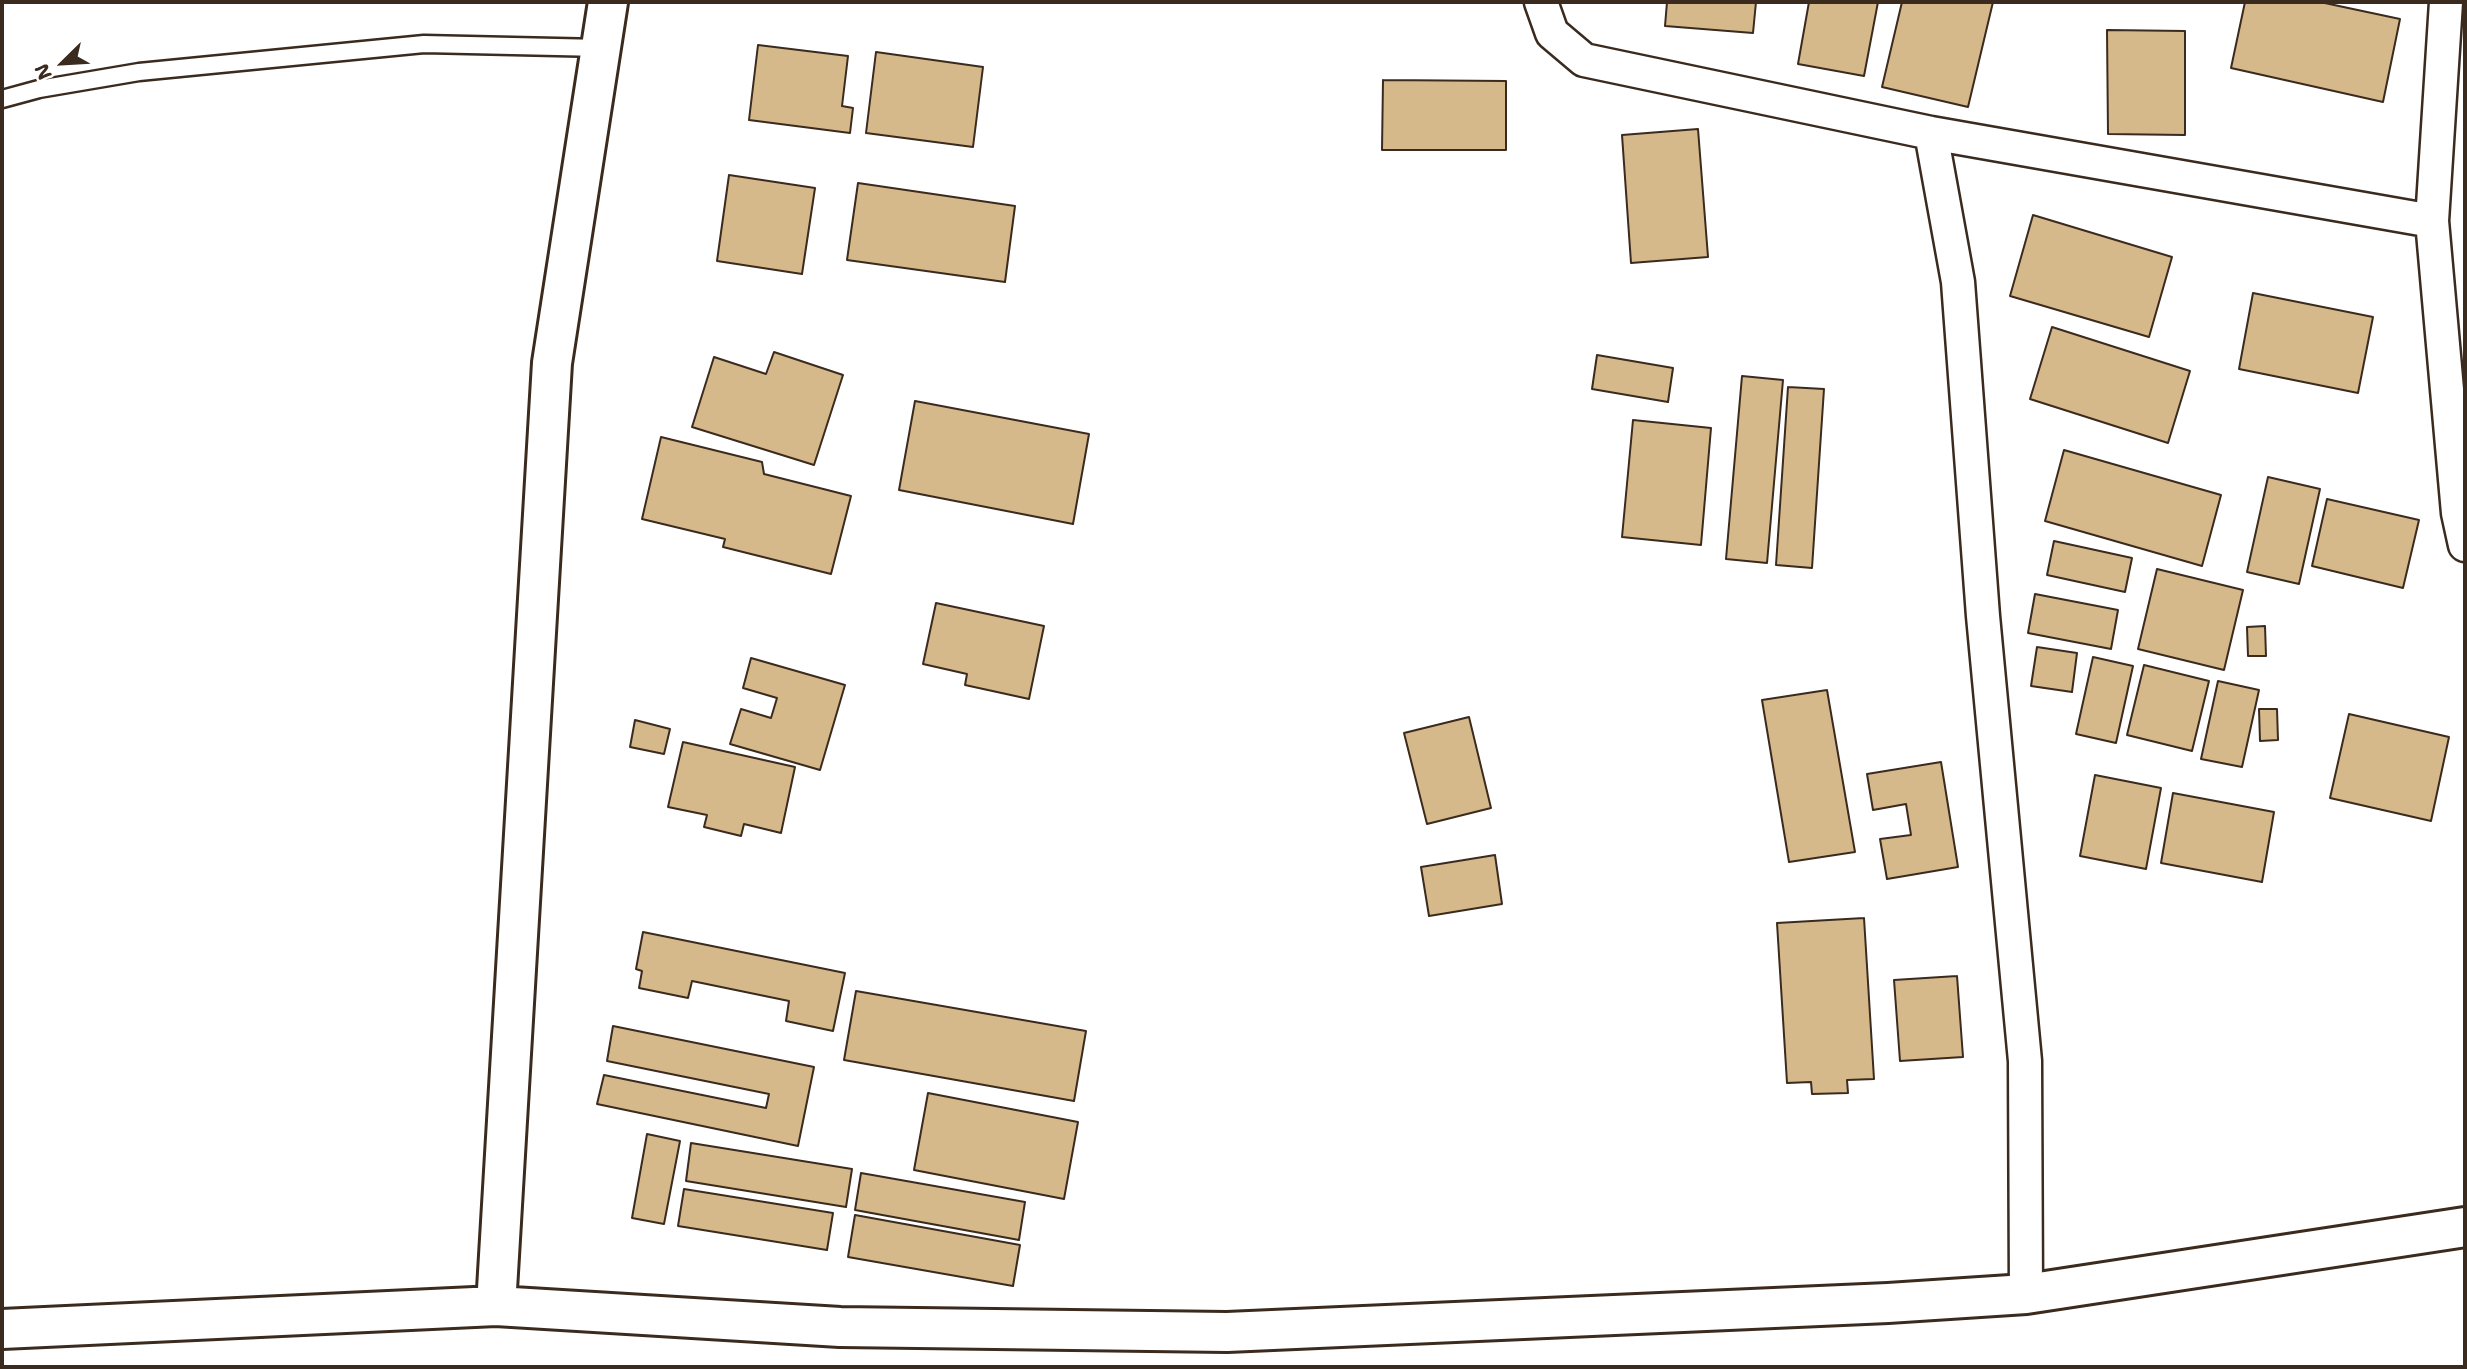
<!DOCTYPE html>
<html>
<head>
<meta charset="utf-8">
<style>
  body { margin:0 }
  #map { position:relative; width:2467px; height:1369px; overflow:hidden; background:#fff; font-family:"Shantell Sans",sans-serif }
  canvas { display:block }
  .frame { position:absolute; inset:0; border:4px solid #3b2a1e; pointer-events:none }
  .north { position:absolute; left:28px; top:28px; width:70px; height:70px; -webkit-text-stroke:5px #fff; paint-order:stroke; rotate:246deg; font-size:19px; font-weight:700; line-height:28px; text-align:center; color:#3b2a1e }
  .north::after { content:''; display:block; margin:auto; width:24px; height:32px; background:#3b2a1e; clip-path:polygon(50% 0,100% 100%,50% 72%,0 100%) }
</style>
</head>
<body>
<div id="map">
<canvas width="2467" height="1369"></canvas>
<div class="frame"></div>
<div class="north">N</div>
</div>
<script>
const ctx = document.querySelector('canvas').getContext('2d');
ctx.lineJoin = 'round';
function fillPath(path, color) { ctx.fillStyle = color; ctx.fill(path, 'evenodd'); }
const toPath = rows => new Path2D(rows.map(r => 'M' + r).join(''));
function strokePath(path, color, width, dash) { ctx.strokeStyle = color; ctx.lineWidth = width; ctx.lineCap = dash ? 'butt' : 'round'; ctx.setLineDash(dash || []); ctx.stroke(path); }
const building = toPath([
  [1667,2,1756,2,1753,33,1665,26,1667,2],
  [1809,2,1878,2,1864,76,1798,64,1809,2],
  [1902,2,1993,2,1968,107,1882,87,1902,2],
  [2245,2,2320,2,2400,19,2383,102,2231,68,2245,2],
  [2107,30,2185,31,2185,135,2108,134,2107,30],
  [758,45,848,56,842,106,853,108,850,133,749,120,758,45],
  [876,52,983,67,973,147,866,133,876,52],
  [1383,80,1506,81,1506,150,1382,150,1383,80],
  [1698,129,1708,257,1631,263,1622,135,1698,129],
  [729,175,815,188,802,274,717,261,729,175],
  [858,183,1015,206,1005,282,847,260,858,183],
  [2033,215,2172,257,2149,337,2010,296,2033,215],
  [2253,293,2373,317,2358,393,2239,369,2253,293],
  [2052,327,2190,371,2168,443,2030,399,2052,327],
  [774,352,843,375,814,465,692,427,714,357,766,374,774,352],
  [1597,355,1673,368,1668,402,1592,389,1597,355],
  [1742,376,1783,380,1767,563,1726,559,1742,376],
  [1788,387,1824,389,1812,568,1776,565,1788,387],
  [915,401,1089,434,1073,524,899,490,915,401],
  [1633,420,1711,428,1701,545,1622,537,1633,420],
  [661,437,762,462,764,474,851,496,831,574,723,547,725,539,642,519,661,437],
  [2064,450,2221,495,2202,566,2045,521,2064,450],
  [2268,477,2320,489,2299,584,2247,572,2268,477],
  [2327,499,2419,520,2403,588,2312,566,2327,499],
  [2054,541,2132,558,2125,592,2047,575,2054,541],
  [2157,569,2243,590,2224,670,2138,649,2157,569],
  [2035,594,2118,610,2111,649,2028,633,2035,594],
  [936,603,1044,626,1029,699,965,685,967,674,923,664,936,603],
  [2265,626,2266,656,2248,656,2247,627,2265,626],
  [2037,647,2077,653,2072,692,2031,686,2037,647],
  [2093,657,2133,666,2116,743,2076,734,2093,657],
  [751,658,845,685,820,770,730,744,741,709,771,718,777,698,743,688,751,658],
  [2144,665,2209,681,2192,751,2127,735,2144,665],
  [2218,681,2259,690,2242,767,2201,759,2218,681],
  [1827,690,1855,852,1789,862,1762,700,1827,690],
  [2259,709,2277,709,2278,740,2260,741,2259,709],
  [2349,714,2449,737,2431,821,2330,798,2349,714],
  [1469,717,1491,808,1427,824,1404,733,1469,717],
  [635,720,670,729,664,754,630,747,635,720],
  [683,742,795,767,781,833,744,824,741,836,704,827,707,815,668,807,683,742],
  [1941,762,1958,867,1887,879,1880,839,1911,835,1906,804,1873,810,1867,774,1941,762],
  [2095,775,2161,788,2146,869,2080,856,2095,775],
  [2173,793,2274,812,2262,882,2161,863,2173,793],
  [1495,855,1502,904,1429,916,1421,867,1495,855],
  [1864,918,1874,1079,1847,1080,1848,1093,1812,1094,1811,1082,1787,1083,1777,923,1864,918],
  [643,932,845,973,833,1031,786,1021,789,1001,692,981,688,998,639,988,642,971,636,969,643,932],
  [1957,976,1963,1057,1900,1061,1894,980,1957,976],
  [856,991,1086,1031,1074,1101,844,1060,856,991],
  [613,1026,814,1067,798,1146,597,1104,604,1075,766,1108,769,1094,607,1061,613,1026],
  [928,1093,1078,1122,1064,1199,914,1170,928,1093],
  [647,1134,680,1141,664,1224,632,1218,647,1134],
  [691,1143,852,1169,846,1207,686,1181,691,1143],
  [861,1173,1025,1202,1019,1240,855,1210,861,1173],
  [684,1189,833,1213,827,1250,678,1226,684,1189],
  [855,1215,1020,1245,1013,1286,848,1257,855,1215]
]);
fillPath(building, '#d6b98a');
strokePath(building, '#3b2a1e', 2);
const lane = toPath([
  [2,99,39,89,139,72,424,44,601,48]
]);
const street = toPath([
  [1541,2,1552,33,1584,60,1931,133,2432,221],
  [2446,2,2432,221,2458,513,2465,545],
  [1931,133,1958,282,1983,616,2025,1061,2026,1294]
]);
const secondary = toPath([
  [496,1306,552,363,608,2],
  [2,1329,496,1306,840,1327,1227,1332,1888,1303,2026,1294,2465,1227]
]);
strokePath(lane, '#3b2a1e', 21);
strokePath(street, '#3b2a1e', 37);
strokePath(secondary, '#3b2a1e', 44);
strokePath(lane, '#fff', 16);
strokePath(street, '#fff', 32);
strokePath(secondary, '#fff', 38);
</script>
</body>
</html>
